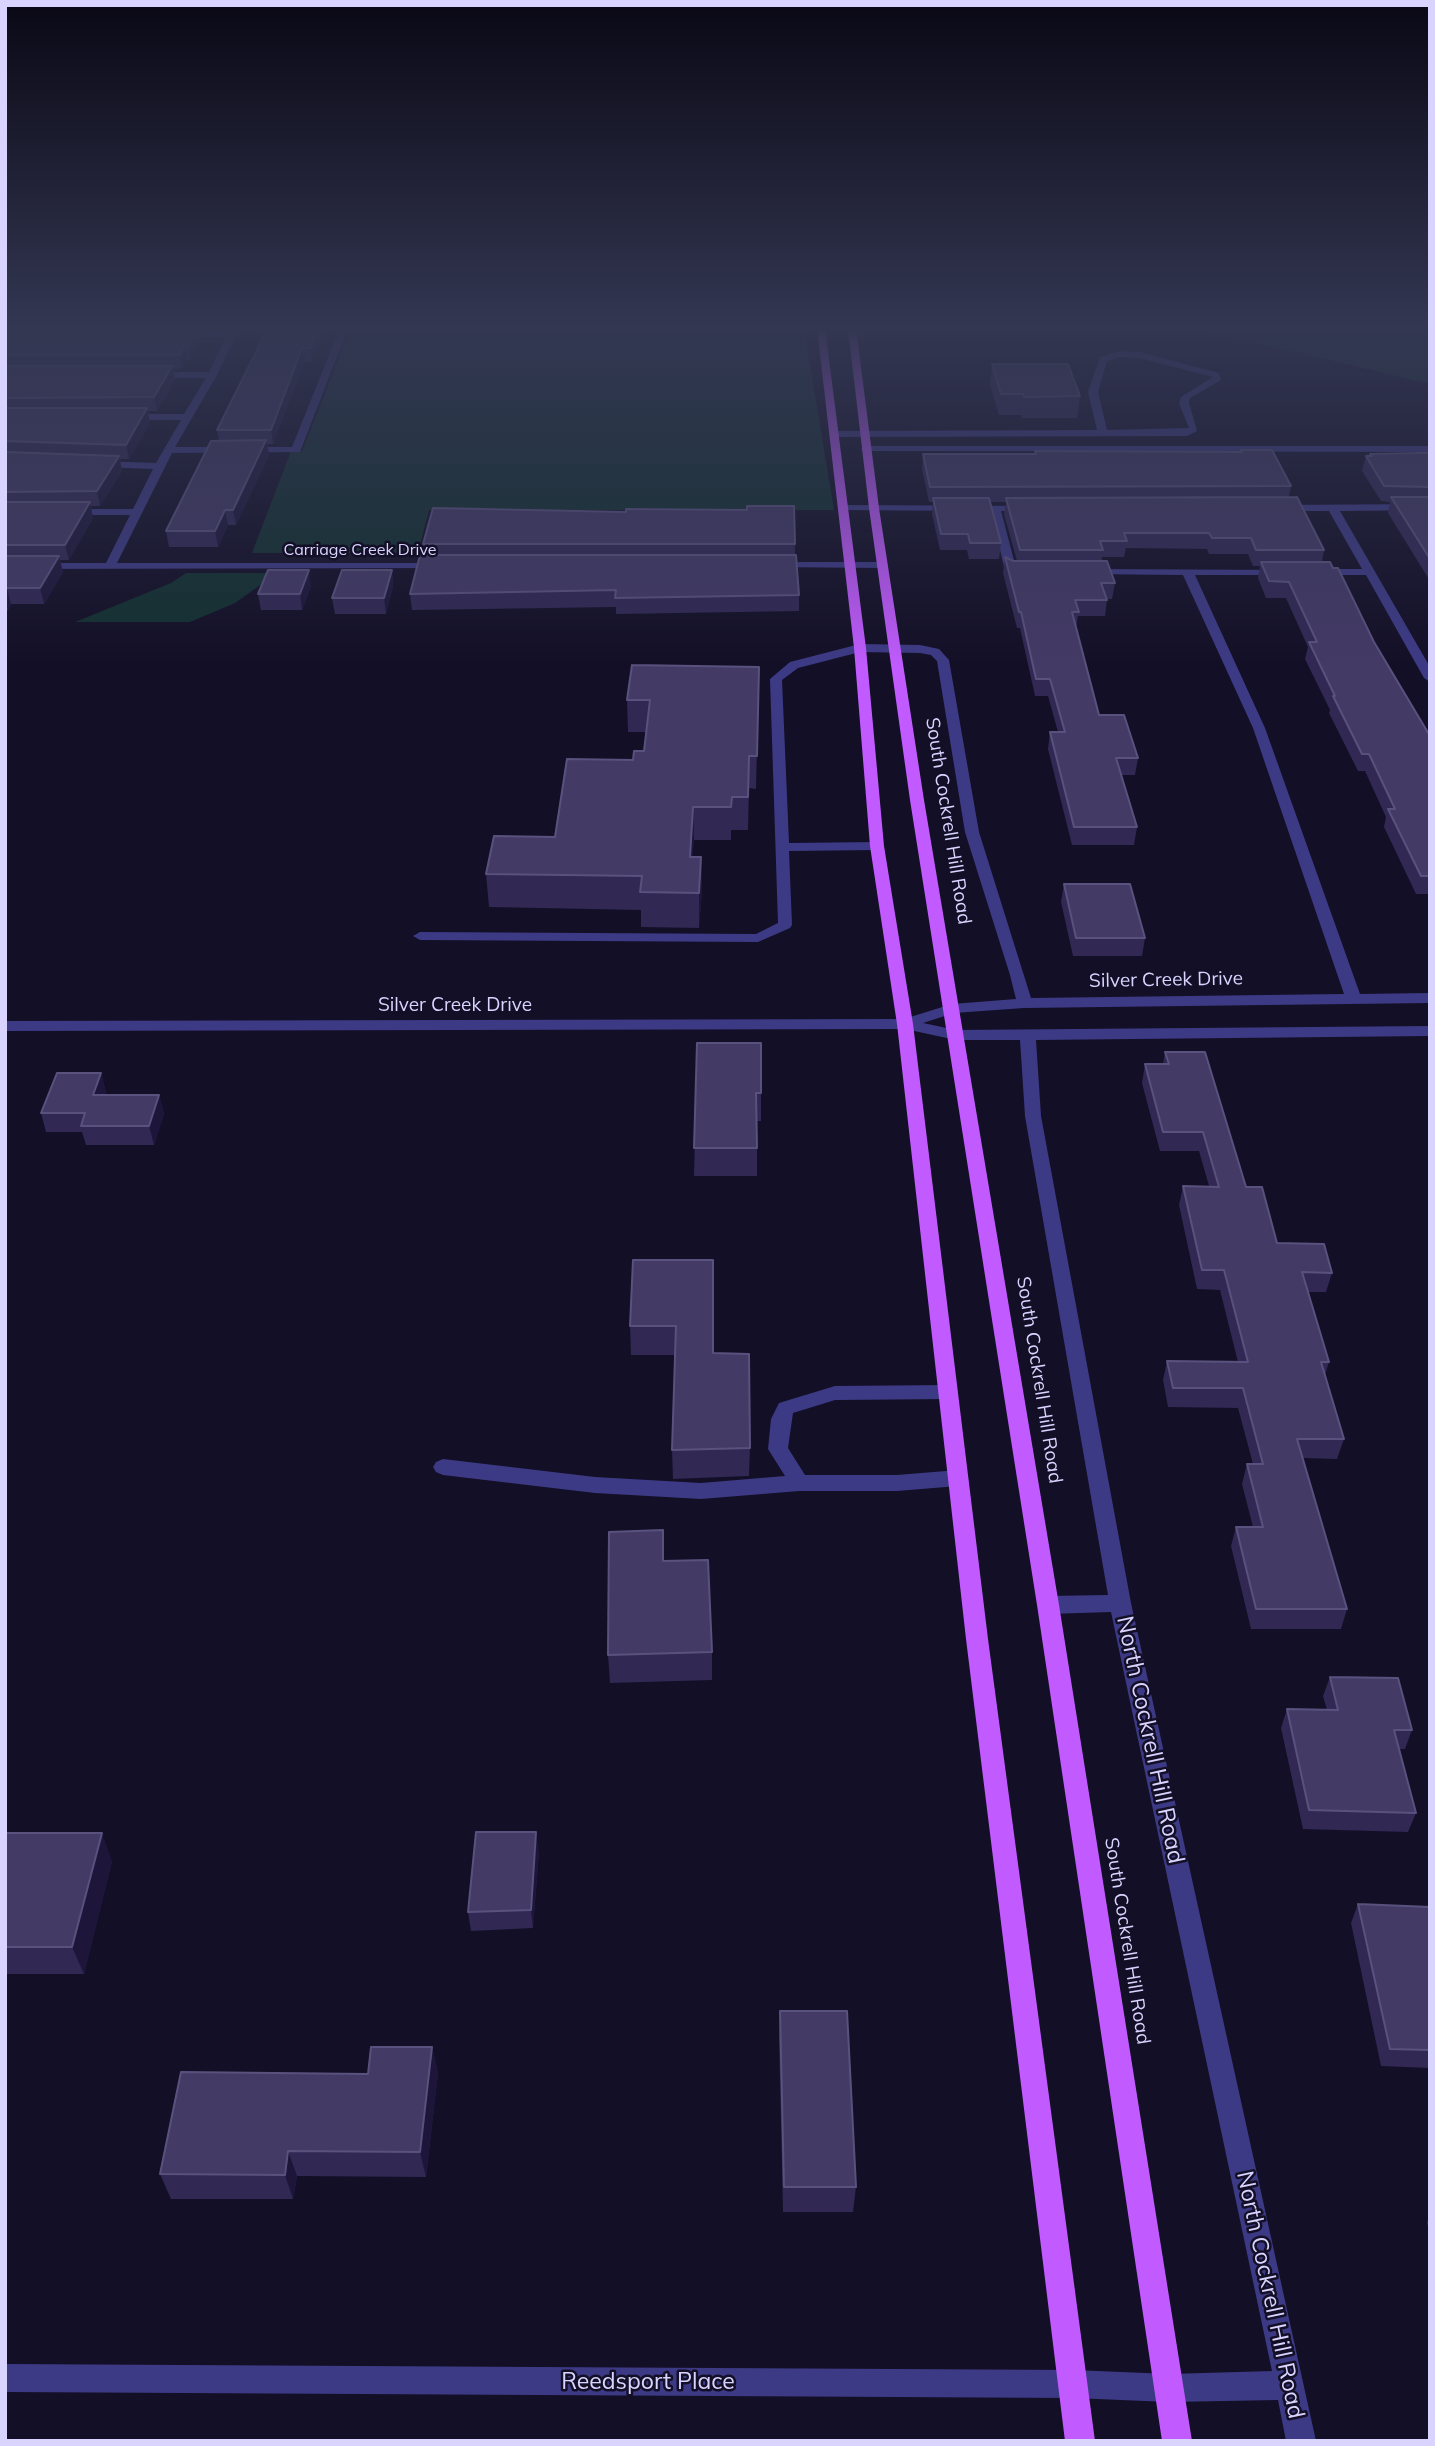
<!DOCTYPE html>
<html>
<head>
<meta charset="utf-8">
<style>
  body { margin:0 }
  #map { position:relative; width:1435px; height:2446px; overflow:hidden; background:#130f26; font-family:Mulish,sans-serif }
  canvas { display:block }
  .frame { position:absolute; inset:0; border:7px solid #d9d4ff; pointer-events:none }
</style>
</head>
<body>
<div id="map">
<canvas width="1435" height="2446"></canvas>
<div class="frame"></div>
</div>
<script>
const ctx = document.querySelector('canvas').getContext('2d');
ctx.lineJoin = 'round';
function fillPath(path, color) { ctx.fillStyle = color; ctx.fill(path, 'evenodd'); }
const toPath = rows => new Path2D(rows.map(r => 'M' + r).join(''));
function strokePath(path, color, width, dash) { ctx.strokeStyle = color; ctx.lineWidth = width; ctx.lineCap = dash ? 'butt' : 'round'; ctx.setLineDash(dash || []); ctx.stroke(path); }
function write(font, color, halo, rows, align = 'center') {
  ctx.font = font + ' Mulish,sans-serif'; ctx.lineWidth = 5; ctx.setLineDash([]); ctx.textBaseline = 'middle'; ctx.strokeStyle = halo; ctx.fillStyle = color; for (const [text, x, y, turn = 0] of rows) {
    ctx.save(); ctx.translate(x, y); ctx.rotate((+turn || 0) * Math.PI / 180); ctx.textAlign = isNaN(turn) ? turn : align; if (halo) ctx.strokeText(text, 0, 0); ctx.fillText(text, 0, 0); ctx.restore();
  }
}
fillPath(toPath([
  [351,328,804,328,834,510,429,510,418,553,252,553,291,451,302,451],
  [1193,328,1430,328,1430,384],
  [186,573,277,573,235,603,190,622,75,622,171,583]
]), '#12302f');
fillPath(toPath([
  [231,328,239,328,217,375,175,447,292,447,340,328,348,328,300,452,172,453,117,563,439,563,443,564,443,568,5,569,5,563,106,563,130,515,68,515,63,512,68,509,133,509,153,469,100,467,95,464,100,461,156,463,181,420,128,420,123,417,128,414,184,414,206,378,152,378,147,375,152,372,209,372,226,337,177,337,173,334,177,331,229,331,231,328],
  [1121,351,1139,352,1219,373,1221,380,1190,398,1189,403,1197,431,1187,436,834,437,829,434,834,431,1097,430,1088,392,1100,357,1121,351],
  [1121,357,1139,358,1213,377,1181,397,1179,403,1189,428,1107,430,1098,392,1107,361,1121,357],
  [866,446,1430,446,1430,452,862,451,861,449,866,446],
  [1430,504,1430,510,1340,511,1430,667,1430,682,1424,678,1366,575,1317,575,1311,572,1317,569,1362,569,1329,511,1279,511,1274,508,1279,505,1430,504],
  [842,505,1031,506,1032,508,1027,511,1001,511,1016,568,1025,571,1019,574,1005,571,991,511,838,510,838,506,842,505],
  [775,562,882,562,888,565,882,568,771,567,769,565,775,562],
  [1089,569,1286,570,1286,574,1282,575,1195,575,1265,728,1360,994,1430,993,1430,1003,1024,1008,954,1013,923,1023,956,1030,1430,1026,1430,1036,1036,1040,1041,1116,1131,1603,1316,2441,1286,2441,1278,2400,1169,2402,1073,2398,5,2392,5,2364,1073,2370,1169,2374,1272,2371,1111,1612,1048,1614,1040,1611,1037,1605,1040,1599,1048,1596,1108,1595,1025,1116,1020,1040,956,1040,905,1029,5,1031,5,1021,904,1019,952,1004,1016,999,1010,975,965,832,937,661,931,655,920,653,860,652,798,668,782,680,789,843,877,842,884,846,877,850,789,851,792,925,790,928,758,942,420,940,413,936,420,932,756,934,778,923,770,679,790,662,860,644,920,645,939,649,949,660,979,832,1031,998,1344,994,1253,728,1183,575,1085,574,1085,570,1089,569],
  [948,1385,955,1387,958,1392,955,1397,948,1399,835,1400,793,1413,788,1448,805,1475,897,1475,958,1470,965,1473,968,1478,965,1483,958,1486,897,1491,799,1491,701,1499,595,1493,443,1475,436,1472,433,1467,436,1462,443,1459,595,1477,701,1483,785,1476,768,1449,771,1419,779,1403,835,1386,948,1385]
]), '#3d3a85');
fillPath(toPath([
  [817,328,825,328,866,648,884,846,913,1024,988,1639,1095,2441,1065,2441,966,1639,897,1024,870,846,854,648,817,328],
  [848,328,856,328,879,508,924,800,1059,1605,1192,2441,1162,2441,1037,1605,910,800,869,508,848,328]
]), '#c25bff');
fillPath(toPath([
  [5,328,208,328,200,328,202,340,190,360,186,360,181,369,173,369,175,380,157,411,148,411,150,423,129,459,120,459,122,471,100,506,91,506,93,518,69,560,60,560,63,572,44,604,11,604,8,610,5,610],
  [268,328,326,328,312,362,304,362,273,444,267,444,269,455,236,525,228,525,218,547,169,547,166,531,219,440,217,430],
  [992,364,1080,396,1077,418,1022,418,1021,415,999,415,990,385],
  [1241,450,1291,486,1289,497,1324,550,1322,562,1374,642,1430,736,1430,894,1416,894,1384,827,1386,817,1365,771,1358,771,1329,713,1330,710,1305,659,1308,647,1286,598,1266,598,1258,578,1260,566,1253,566,1248,554,1209,554,1207,549,1126,548,1124,557,1102,557,1102,561,1115,583,1112,599,1107,599,1105,616,1078,616,1076,628,1099,715,1138,758,1135,775,1121,775,1137,827,1134,845,1072,845,1048,749,1050,732,1058,732,1048,696,1035,696,1020,628,1017,628,1003,573,1005,557,1013,561,1017,561,1004,514,1006,502,990,502,1001,543,999,559,969,559,967,550,940,550,932,514,933,502,929,502,922,469,923,454,1035,454,1035,451,1240,452],
  [1430,453,1430,581,1388,513,1390,502,1381,501,1362,471,1366,456,1370,456,1370,454],
  [423,544,795,544,795,555,799,595,799,611,616,614,616,607,412,610,410,594,424,555],
  [392,570,393,586,386,614,335,614,332,598],
  [311,586,302,610,261,610,258,594],
  [759,667,756,789,749,788,748,830,731,830,731,840,694,840,692,857,701,857,702,890,699,928,641,927,641,910,489,907,486,874,555,837,633,760,644,751,646,732,628,732,627,700],
  [1064,884,1145,938,1142,956,1073,956,1061,902],
  [697,1043,761,1093,761,1121,757,1121,757,1176,694,1176],
  [1165,1052,1246,1187,1277,1243,1332,1273,1326,1292,1308,1292,1329,1362,1325,1375,1344,1439,1337,1459,1303,1458,1347,1609,1341,1629,1251,1629,1231,1546,1236,1527,1253,1527,1242,1484,1247,1464,1253,1464,1238,1408,1168,1407,1163,1380,1167,1361,1238,1362,1220,1290,1197,1289,1179,1205,1183,1186,1209,1186,1199,1151,1160,1151,1142,1083,1145,1064,1163,1064],
  [101,1073,106,1092,105,1095,159,1095,164,1114,154,1145,86,1145,82,1132,46,1132,41,1113],
  [633,1260,713,1353,750,1448,749,1476,673,1479,672,1450,675,1355,631,1355,630,1326],
  [663,1561,712,1652,712,1680,610,1683,608,1655],
  [1330,1677,1412,1730,1405,1749,1399,1749,1416,1813,1408,1832,1303,1829,1281,1728,1287,1709,1327,1710,1323,1696],
  [5,1833,112,1861,84,1974,5,1974],
  [539,1851,533,1928,471,1931,468,1912],
  [1358,1904,1430,1907,1430,2068,1381,2066,1351,1923],
  [780,2011,856,2187,853,2212,783,2212,779,2037],
  [432,2047,438,2073,426,2177,297,2176,293,2199,171,2199,160,2174,368,2074],
  [1430,2216,1430,2235,1427,2222]
]), '#312854');
fillPath(toPath([
  [198,328,200,328,202,340,190,360,188,346],
  [319,328,326,328,312,362,310,348],
  [184,346,186,360,181,369,179,355],
  [302,348,304,362,273,444,271,430],
  [172,366,175,380,157,411,154,397],
  [147,408,150,423,129,459,126,445],
  [266,440,269,455,236,525,233,510],
  [119,456,122,471,100,506,97,491],
  [90,502,93,518,69,560,65,545],
  [225,510,228,525,218,547,215,531],
  [59,556,63,572,44,604,40,588],
  [309,570,311,586,302,610,300,594],
  [392,570,393,586,386,614,384,598],
  [7,588,11,604,8,610,5,600,5,591],
  [693,807,694,840,690,890,690,857],
  [701,857,702,890,699,928,699,893],
  [101,1073,106,1092,98,1114,93,1095],
  [159,1095,164,1114,154,1145,149,1126],
  [536,1832,539,1851,533,1928,531,1910],
  [102,1833,112,1861,84,1974,72,1947],
  [432,2047,438,2073,426,2177,420,2152],
  [288,2151,297,2176,293,2199,285,2175]
]), '#1d163a');
const building = toPath([
  [5,328,198,328,188,346,184,346,179,355,5,355,5,328],
  [268,328,319,328,310,348,302,348,271,430,217,430,268,328],
  [992,364,1068,364,1080,396,1024,397,1023,394,1001,394,992,364],
  [5,366,172,366,154,397,5,398,5,366],
  [5,408,147,408,126,445,5,441,5,408],
  [266,440,233,510,225,510,215,531,166,531,211,441,266,440],
  [1241,450,1272,450,1291,486,930,487,923,454,1036,454,1035,451,1242,452,1241,450],
  [5,452,119,456,97,491,5,492,5,452],
  [1420,453,1430,453,1430,487,1384,486,1366,456,1372,456,1370,454,1420,453],
  [1297,497,1324,550,1256,550,1251,538,1212,538,1209,533,1124,533,1127,541,1100,541,1103,550,1020,550,1006,498,1297,497],
  [1391,497,1430,497,1430,559,1391,497],
  [933,498,989,498,1001,543,970,543,968,534,941,534,933,498],
  [5,502,90,502,65,545,5,545,5,502],
  [747,506,794,506,795,544,423,544,433,508,626,512,626,509,747,510,747,506],
  [420,555,796,555,799,595,615,598,616,590,410,594,420,555],
  [5,556,59,556,40,588,7,588,5,591,5,556],
  [1005,557,1013,561,1107,561,1115,583,1101,583,1107,600,1075,600,1079,612,1072,612,1099,715,1124,715,1138,758,1116,758,1137,827,1074,827,1050,732,1065,732,1050,679,1036,679,1021,612,1019,612,1005,557],
  [1261,562,1330,562,1333,568,1338,568,1374,642,1430,736,1430,876,1421,876,1388,809,1395,809,1369,754,1362,754,1333,696,1335,696,1309,642,1317,642,1289,582,1269,581,1261,562],
  [268,570,309,570,300,594,258,594,268,570],
  [342,570,392,570,384,598,332,598,342,570],
  [632,665,759,667,757,756,749,756,748,797,732,797,731,807,693,807,690,857,701,857,699,893,640,892,642,876,486,874,494,836,555,837,567,759,633,760,634,751,644,751,650,700,627,700,632,665],
  [1064,884,1130,884,1145,938,1076,938,1064,884],
  [697,1043,761,1043,761,1093,756,1093,757,1148,694,1148,697,1043],
  [1165,1052,1205,1052,1246,1187,1262,1187,1277,1243,1324,1244,1332,1273,1302,1272,1329,1362,1321,1362,1344,1439,1297,1439,1347,1609,1256,1609,1236,1527,1263,1527,1247,1464,1263,1464,1243,1388,1173,1388,1167,1361,1248,1362,1224,1270,1202,1270,1183,1186,1219,1187,1203,1132,1163,1132,1145,1064,1169,1064,1165,1052],
  [57,1073,101,1073,93,1095,159,1095,149,1126,81,1126,85,1113,41,1113,57,1073],
  [633,1260,713,1260,713,1353,749,1354,750,1448,672,1450,676,1326,630,1326,633,1260],
  [663,1530,663,1561,708,1560,712,1652,608,1655,609,1532,663,1530],
  [1330,1677,1398,1678,1412,1730,1394,1730,1416,1813,1309,1810,1287,1709,1338,1710,1330,1677],
  [476,1832,536,1832,531,1910,468,1912,476,1832],
  [5,1833,102,1833,72,1947,5,1947,5,1833],
  [1358,1904,1430,1907,1430,2050,1390,2049,1358,1904],
  [780,2011,847,2011,856,2187,784,2187,780,2011],
  [371,2047,432,2047,420,2152,288,2151,285,2175,160,2174,181,2072,368,2074,371,2047]
]);
fillPath(building, '#433a66');
strokePath(building, '#5a527e', 2);
const sky = ctx.createLinearGradient(0, 0, 0, 670);
sky.addColorStop(0, '#0a0815');
sky.addColorStop(0.49, '#333752');
sky.addColorStop(1, '#33375200');
ctx.fillStyle = sky;
ctx.fillRect(0, 0, 1435, 670);
write('16px', '#d9d4ff', '#130f26', [
  ["Carriage Creek Drive",360,550]
]);
write('19px', '#d9d4ff', '#130f26', [
  ["South Cockrell Hill Road",948,821,81],
  ["Silver Creek Drive",1166,980,-1],
  ["Silver Creek Drive",455,1005],
  ["South Cockrell Hill Road",1039,1380,81],
  ["South Cockrell Hill Road",1127,1941,81]
]);
write('23px', '#d9d4ff', '#130f26', [
  ["North Cockrell Hill Road",1150,1740,78],
  ["North Cockrell Hill Road",1270,2295,78],
  ["Reedsport Place",648,2382]
]);
</script>
</body>
</html>
